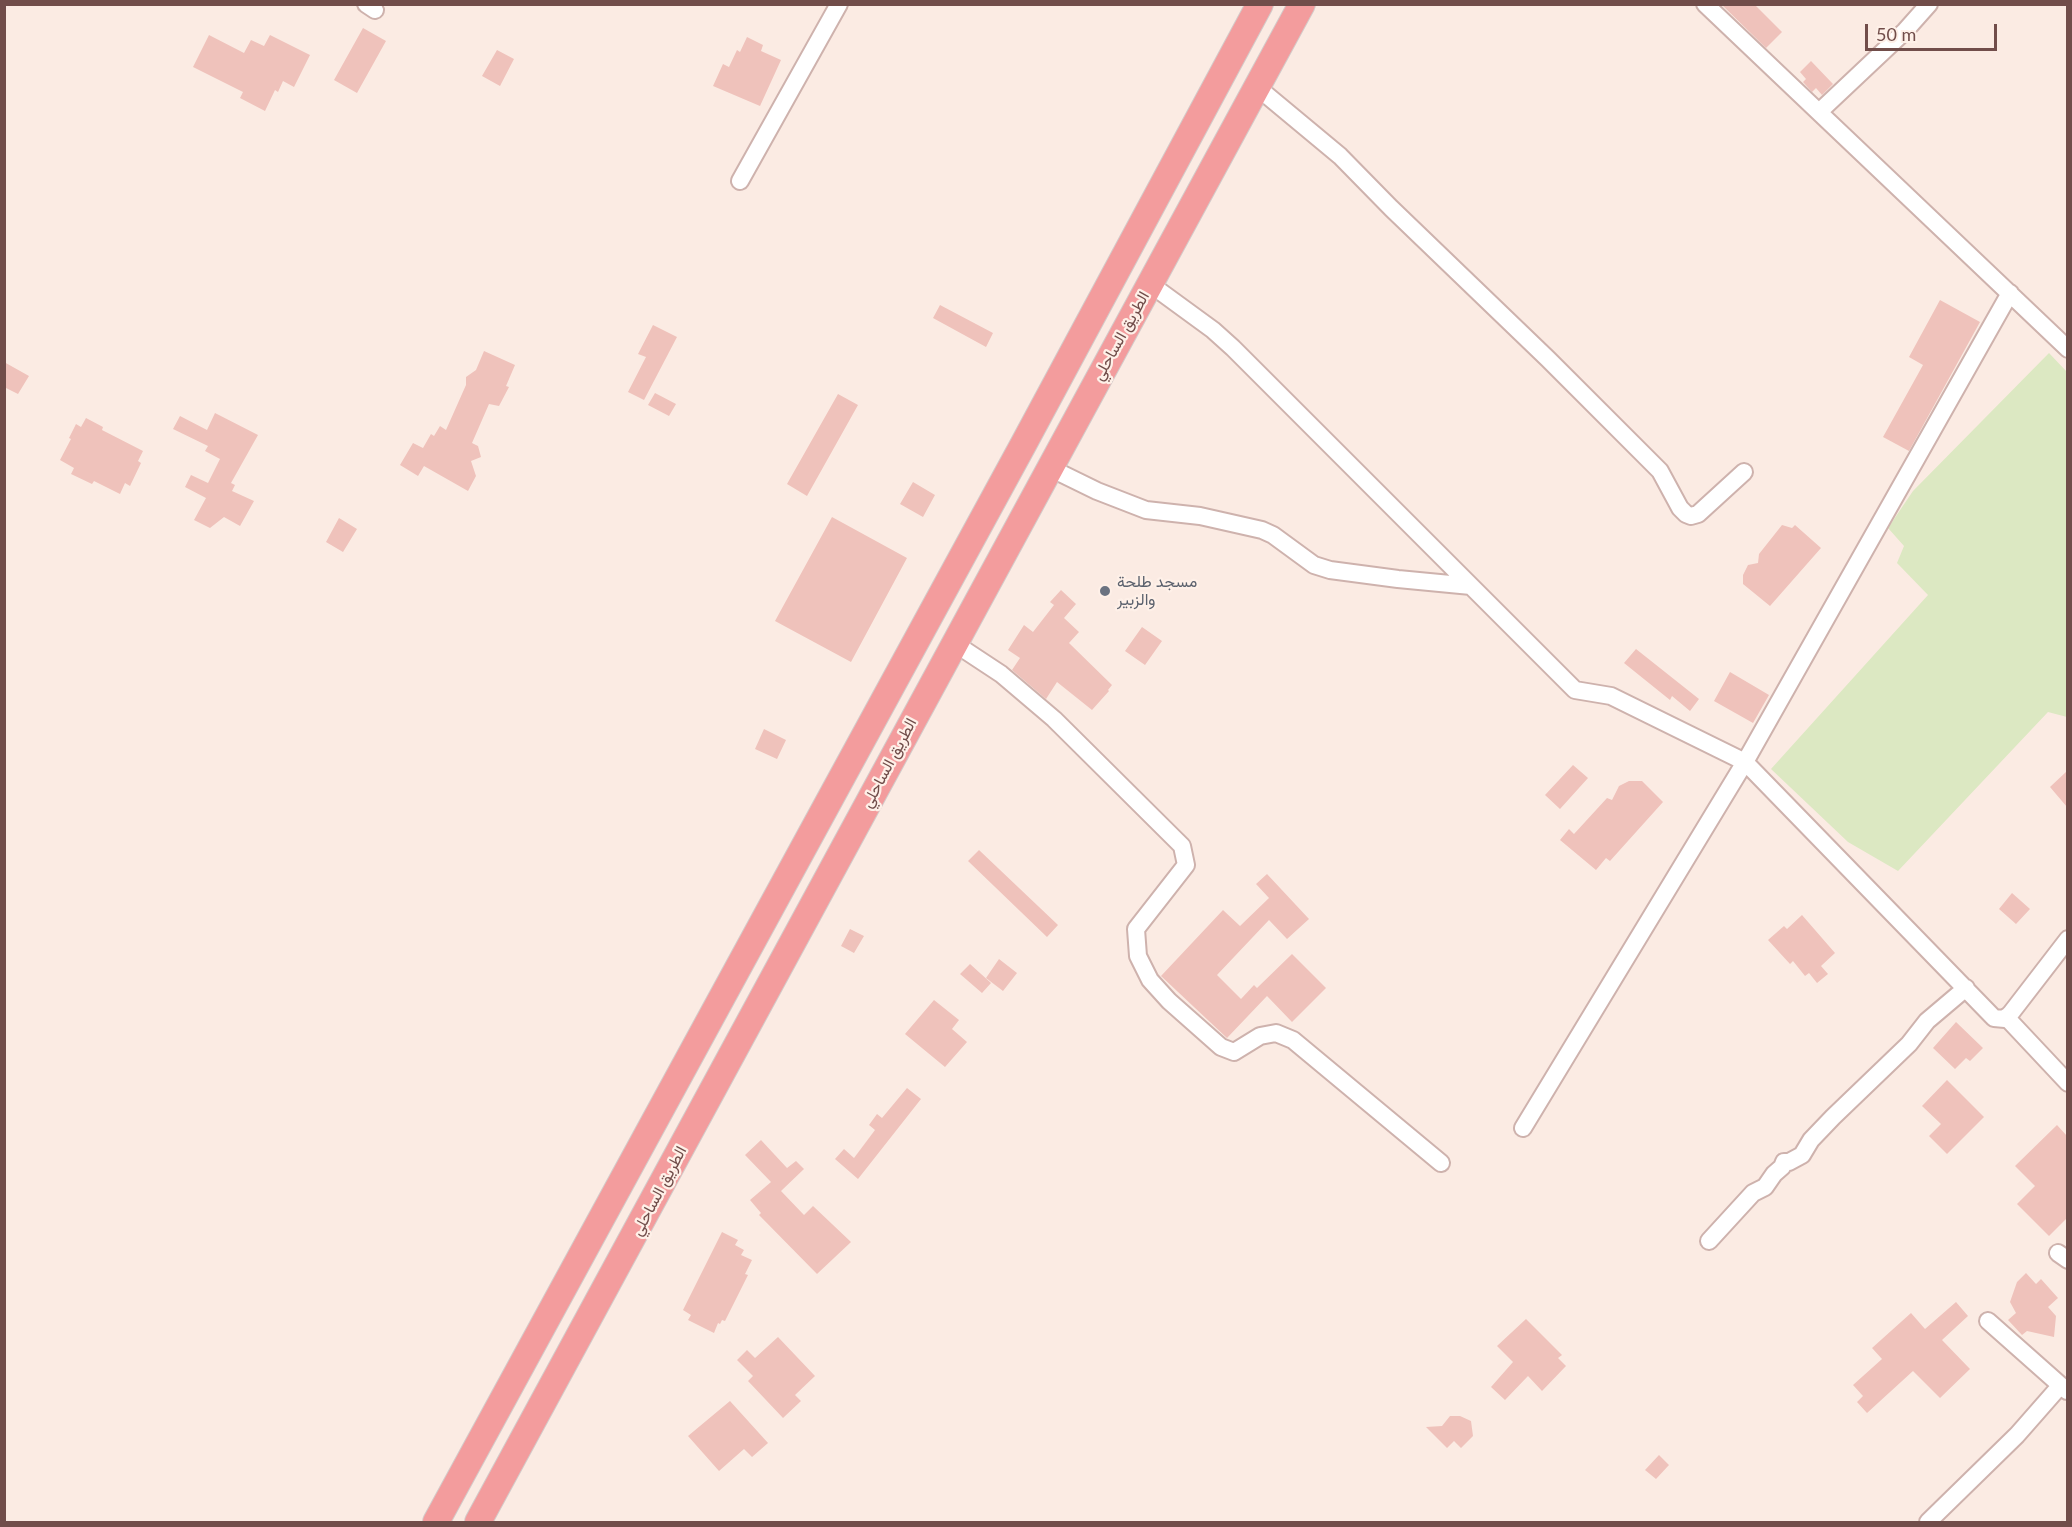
<!DOCTYPE html>
<html>
<head>
<meta charset="utf-8">
<style>
  body { margin:0 }
  #map { position:relative; width:2072px; height:1527px; overflow:hidden; background:#fbebe3; font-family:Lato,sans-serif }
  canvas { display:block }
  .frame { position:absolute; inset:0; border:6px solid #714d4a; pointer-events:none }
  .scale { position:absolute; left:1865px; top:24px; width:132px; height:27px; box-sizing:border-box; border:3px solid #714d4a; border-top:0; padding-left:8px; font-size:18px; line-height:21px; white-space:nowrap; color:#714d4a; -webkit-text-stroke:4px #fef0e8; paint-order:stroke }
</style>
</head>
<body>
<div id="map">
<canvas width="2072" height="1527"></canvas>
<div class="frame"></div>
<div class="scale">50 m</div>
</div>
<script>
const ctx = document.querySelector('canvas').getContext('2d');
ctx.lineJoin = 'round';
function fillPath(path, color) { ctx.fillStyle = color; ctx.fill(path, 'evenodd'); }
const toPath = rows => new Path2D(rows.map(r => 'M' + r).join(''));
function strokePath(path, color, width, dash) { ctx.strokeStyle = color; ctx.lineWidth = width; ctx.lineCap = dash ? 'butt' : 'round'; ctx.setLineDash(dash || []); ctx.stroke(path); }
function write(font, color, halo, rows, align = 'center') {
  ctx.font = font + ' Lato,Vazirmatn,sans-serif'; ctx.lineWidth = 4.5; ctx.setLineDash([]); ctx.textBaseline = 'middle'; ctx.strokeStyle = halo; ctx.fillStyle = color; for (const [text, x, y, turn = 0] of rows) {
    ctx.save(); ctx.translate(x, y); ctx.rotate((+turn || 0) * Math.PI / 180); ctx.textAlign = isNaN(turn) ? turn : align; if (halo) ctx.strokeText(text, 0, 0); ctx.fillText(text, 0, 0); ctx.restore();
  }
}
fillPath(toPath([
  [2049,353,2067,372,2067,717,2048,712,1898,871,1848,842,1771,769,1928,595,1897,563,1904,546,1888,528,1913,491]
]), '#dce8c2');
fillPath(toPath([
  [1721,4,1754,4,1782,32,1766,48],
  [363,28,386,41,357,93,334,80],
  [209,35,244,53,251,40,264,46,270,35,310,55,294,87,283,81,278,92,275,90,265,111,240,98,243,92,193,67],
  [747,37,763,45,761,51,781,60,760,106,713,86,723,64,729,67,737,50,740,52],
  [497,50,514,59,500,86,482,76],
  [1811,61,1833,84,1822,95,1816,88,1812,92,1803,82,1806,79,1800,72],
  [1940,300,1980,322,1909,451,1883,437,1923,365,1909,357],
  [940,305,993,333,986,347,933,318],
  [653,325,677,337,644,400,628,392,646,357,638,354],
  [484,351,515,365,506,386,509,387,499,406,489,404,472,443,478,446,481,457,471,461,476,476,468,491,424,466,418,476,400,465,413,443,423,448,431,434,434,436,440,426,446,430,466,385,466,377,476,370],
  [4,362,29,376,18,394,4,387],
  [655,393,676,404,669,416,648,405],
  [838,394,858,405,807,496,787,484],
  [215,413,258,435,231,483,235,485,232,491,254,501,240,526,224,517,210,528,194,520,206,498,185,487,191,475,208,483,220,459,205,451,208,446,173,429,180,416,207,430],
  [86,418,103,427,102,430,143,451,138,461,141,463,130,486,125,483,120,494,94,481,92,484,71,474,74,468,60,460,71,439,69,438,76,424,81,427],
  [913,482,935,495,923,517,900,504],
  [832,517,907,558,851,662,775,621],
  [339,518,357,529,343,552,326,542],
  [1782,525,1792,528,1795,525,1821,548,1770,606,1743,584,1743,575,1748,565,1758,563,1759,554],
  [1061,590,1076,604,1064,618,1079,632,1069,643,1112,685,1108,690,1109,691,1092,710,1057,682,1046,699,1012,670,1020,658,1008,650,1024,625,1033,632,1054,605,1050,602],
  [1142,627,1162,641,1145,665,1125,651],
  [1636,649,1699,699,1690,711,1672,696,1670,700,1624,663],
  [1730,672,1769,695,1753,723,1714,701],
  [764,729,786,740,777,759,755,749],
  [1573,765,1588,778,1560,809,1545,795],
  [2067,771,2067,807,2050,787],
  [1629,781,1642,781,1663,802,1610,861,1606,858,1596,870,1560,840,1569,829,1574,834,1607,798,1612,800,1619,786],
  [979,850,1058,925,1047,937,968,861],
  [1267,874,1309,919,1287,939,1269,920,1217,975,1241,999,1254,985,1257,988,1292,954,1326,988,1292,1022,1267,996,1227,1038,1161,976,1223,910,1240,926,1269,898,1256,884],
  [2012,893,2030,909,2016,924,1999,909],
  [1802,915,1835,953,1821,966,1828,974,1817,983,1809,973,1805,976,1793,961,1790,964,1768,940,1784,926,1787,929],
  [850,929,864,936,854,953,841,946],
  [999,959,1017,973,1003,991,986,978],
  [970,964,991,983,982,993,960,974],
  [934,1000,959,1020,952,1029,967,1042,945,1067,905,1034],
  [1956,1022,1983,1048,1970,1061,1966,1058,1955,1069,1933,1048],
  [1947,1080,1984,1117,1947,1154,1929,1136,1941,1124,1922,1106],
  [907,1088,921,1099,858,1179,835,1159,844,1149,854,1158,875,1130,869,1125,877,1114,882,1118],
  [2057,1125,2067,1136,2067,1218,2049,1236,2017,1204,2035,1186,2015,1166],
  [761,1140,787,1168,796,1161,804,1169,781,1191,804,1215,813,1206,851,1242,817,1274,759,1215,761,1213,750,1200,771,1182,745,1155],
  [722,1232,738,1240,735,1245,744,1250,741,1255,752,1260,745,1274,748,1275,725,1321,722,1320,720,1324,718,1323,714,1333,688,1320,691,1315,683,1310],
  [2026,1273,2036,1284,2041,1279,2058,1298,2048,1307,2056,1316,2054,1337,2027,1331,2022,1335,2008,1320,2016,1313,2010,1302,2017,1282],
  [1956,1302,1968,1316,1942,1340,1970,1369,1940,1398,1913,1371,1867,1413,1857,1402,1863,1396,1853,1385,1882,1359,1872,1348,1911,1313,1925,1329],
  [1526,1319,1562,1355,1558,1358,1566,1366,1542,1391,1528,1376,1505,1400,1491,1387,1513,1362,1497,1346],
  [778,1337,815,1376,795,1395,801,1401,783,1418,748,1381,753,1376,737,1360,747,1350,755,1358],
  [730,1401,768,1443,752,1457,744,1449,719,1471,688,1436],
  [1450,1416,1460,1416,1471,1421,1473,1436,1461,1448,1454,1441,1447,1448,1426,1427,1442,1426],
  [1659,1455,1669,1465,1656,1479,1645,1470]
]), '#efc2bb');
const minor = toPath([
  [366,4,375,10],
  [1705,4,2068,349],
  [1257,87,1340,156,1391,208,1548,359,1660,471,1680,508,1686,514,1691,516,1698,514,1744,472],
  [1819,112,1905,31,1929,4],
  [740,181,839,4],
  [1150,284,1213,330,1233,348,1575,690,1611,696,1745,762,1994,1018,2005,1019,2011,1013,2068,939],
  [1050,468,1097,491,1146,510,1200,516,1262,530,1273,535,1314,565,1330,570,1398,579,1471,586],
  [954,643,1001,674,1054,719,1182,846,1186,865,1136,929,1138,956,1150,980,1169,1001,1221,1047,1234,1052,1260,1036,1276,1033,1293,1040,1441,1163],
  [2006,1017,2068,1083],
  [1523,1128,1745,762,2010,293],
  [1709,1241,1753,1193,1765,1187,1774,1174,1782,1167,1784,1162,1789,1162,1802,1155,1811,1140,1833,1117,1909,1044,1927,1021,1966,988],
  [2058,1253,2068,1260],
  [1988,1321,2067,1391],
  [1928,1522,2017,1435,2060,1386]
]);
const highway = toPath([
  [436,1522,1023,445,1260,4],
  [478,1522,1302,4]
]);
strokePath(minor, '#ceb2ad', 20);
strokePath(highway, '#d4cac9', 28);
strokePath(minor, '#fff', 16);
strokePath(highway, '#f39c9d', 26);
for (const [x, y, r, color] of [
  [1105,591,6,"#6b7280"]
]) { const dot = new Path2D(); dot.arc(x, y, r, 0, 2 * Math.PI); ctx.fillStyle = color; ctx.fill(dot); strokePath(dot, '#fef0e8', 2); }
write('16px', '#714d4a', '#fef0e8', [
  ["الطريق الساحلي",1121,336,-61],
  ["الطريق الساحلي",889,763,-62],
  ["الطريق الساحلي",659,1191,-62]
]);
write('16px', '#5b616d', '#fef0e8', [
  ["مسجد طلحة",1117,582],
  ["والزبير",1117,600]
], 'left');
</script>
</body>
</html>
